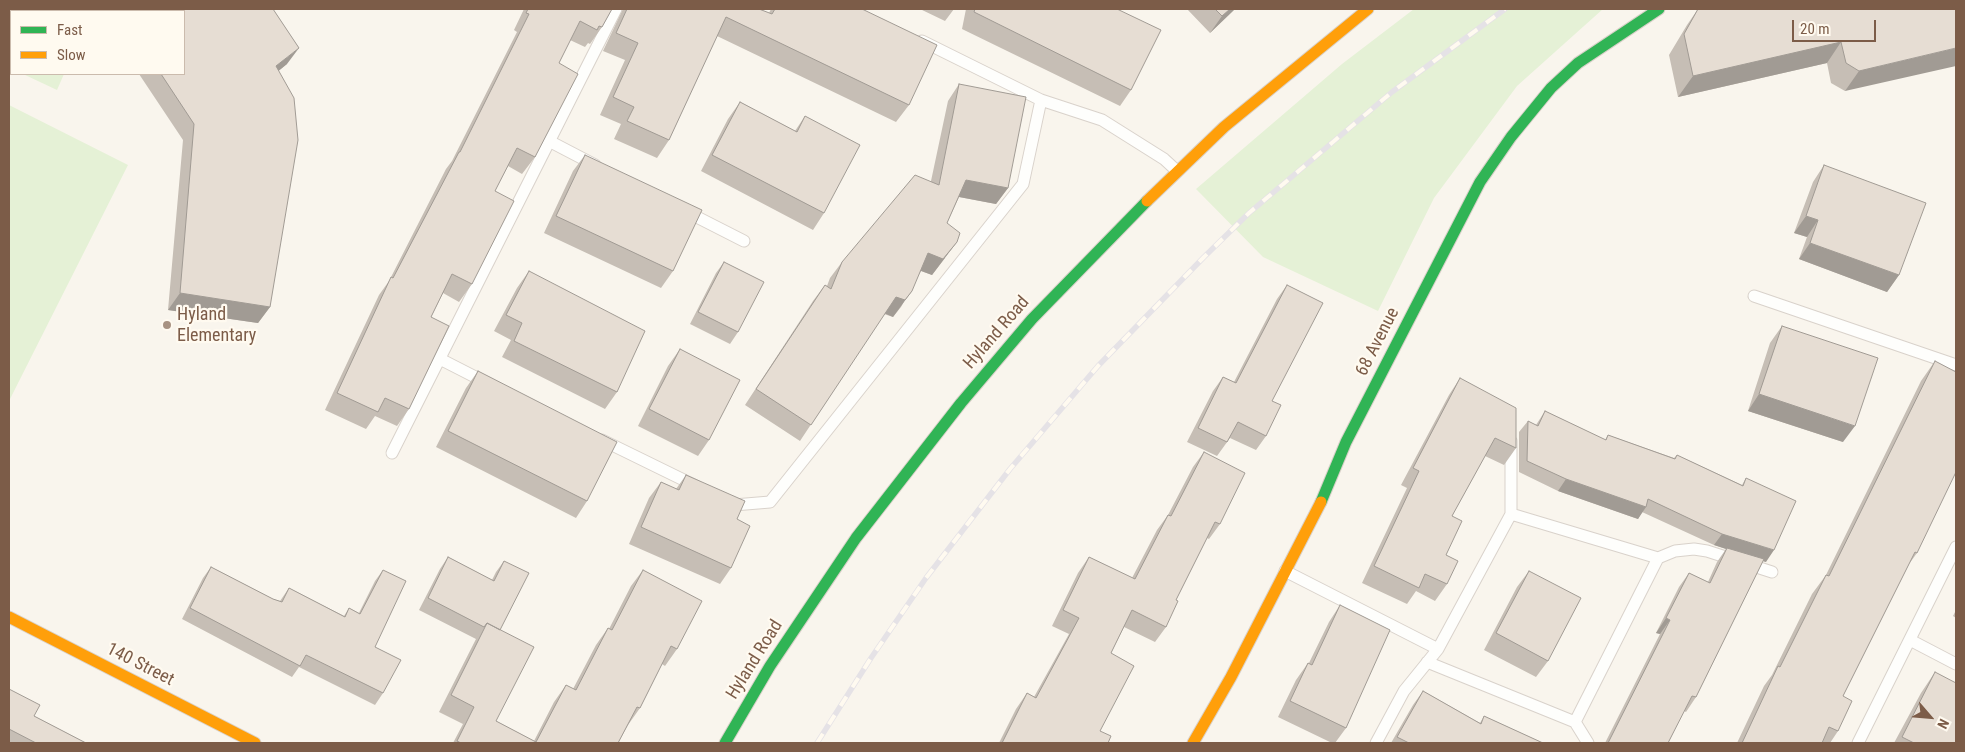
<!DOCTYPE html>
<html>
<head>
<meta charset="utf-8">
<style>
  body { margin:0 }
  #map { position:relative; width:1965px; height:752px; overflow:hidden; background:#f9f5ed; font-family:"Roboto Condensed",sans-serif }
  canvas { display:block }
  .frame { position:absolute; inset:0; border:10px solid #7c5c48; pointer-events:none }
  .legend { position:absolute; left:10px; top:10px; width:175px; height:65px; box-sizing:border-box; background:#fffaf0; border:1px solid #cbbbad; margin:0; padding:6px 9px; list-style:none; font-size:15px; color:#7c5c48 }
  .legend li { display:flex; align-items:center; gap:10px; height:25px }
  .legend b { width:25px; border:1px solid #cbbbad }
  .north { position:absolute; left:1905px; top:692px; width:50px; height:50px; -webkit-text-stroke:4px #fffaf0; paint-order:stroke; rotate:117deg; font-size:14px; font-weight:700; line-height:20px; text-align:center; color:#7c5c48 }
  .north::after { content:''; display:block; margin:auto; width:18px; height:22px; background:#7c5c48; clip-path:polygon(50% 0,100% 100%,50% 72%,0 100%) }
  .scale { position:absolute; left:1792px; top:20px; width:84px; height:22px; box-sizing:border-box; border:2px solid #7c5c48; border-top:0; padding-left:6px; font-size:15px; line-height:18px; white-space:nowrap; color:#7c5c48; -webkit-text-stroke:4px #fffaf0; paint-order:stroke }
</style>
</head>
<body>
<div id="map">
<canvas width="1965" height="752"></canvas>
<div class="frame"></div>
<ul class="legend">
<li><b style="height:6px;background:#30b455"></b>Fast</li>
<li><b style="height:6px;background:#ff9f0a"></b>Slow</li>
</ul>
<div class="north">N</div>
<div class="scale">20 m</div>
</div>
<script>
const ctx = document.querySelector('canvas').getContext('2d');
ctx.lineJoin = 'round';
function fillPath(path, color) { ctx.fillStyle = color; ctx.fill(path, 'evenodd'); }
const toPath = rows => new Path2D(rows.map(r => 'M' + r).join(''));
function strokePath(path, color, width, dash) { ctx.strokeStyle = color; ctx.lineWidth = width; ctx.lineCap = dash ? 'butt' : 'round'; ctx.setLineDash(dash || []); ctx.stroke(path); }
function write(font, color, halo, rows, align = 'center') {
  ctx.font = font + ' "Roboto Condensed",sans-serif'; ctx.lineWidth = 4.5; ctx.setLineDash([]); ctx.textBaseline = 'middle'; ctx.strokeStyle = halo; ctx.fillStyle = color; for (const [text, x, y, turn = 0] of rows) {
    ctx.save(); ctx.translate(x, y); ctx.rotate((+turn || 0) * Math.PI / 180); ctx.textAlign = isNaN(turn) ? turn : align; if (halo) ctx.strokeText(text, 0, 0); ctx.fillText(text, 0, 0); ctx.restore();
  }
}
fillPath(toPath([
  [1414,9,1603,9,1517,86,1434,198,1378,311,1263,257,1196,189,1342,64],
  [23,74,64,74,57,90],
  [9,105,128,165,9,401]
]), '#e5f1d6');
const lane = toPath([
  [922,41,1041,100,1102,120,1164,159,1177,171],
  [549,141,595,165],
  [685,211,744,241],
  [1754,296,1956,365],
  [440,359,487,383],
  [602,440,696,486],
  [392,453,616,9],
  [730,503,734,505,770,502,1023,184,1041,100],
  [1511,514,1658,558,1675,551,1694,549,1707,551,1772,572],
  [1285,571,1438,649],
  [1910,640,1956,664],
  [1427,662,1575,722,1588,743],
  [1575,722,1658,558],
  [1376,743,1404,691,1438,649,1511,514,1511,441],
  [1858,743,1956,547]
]);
const fast = toPath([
  [1321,502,1346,442,1480,182,1511,137,1551,88,1578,63,1659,9],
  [725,743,770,666,856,538,961,403,1032,319,1147,201]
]);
const slow = toPath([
  [1147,201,1224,127,1368,9],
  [9,617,255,743],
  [1193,743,1231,677,1321,502]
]);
strokePath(lane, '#d9d2cb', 13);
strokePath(fast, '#d9d1c9', 13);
strokePath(slow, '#d9d1c9', 13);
strokePath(lane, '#fefefc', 11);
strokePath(fast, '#30b455', 11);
strokePath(slow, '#ff9f0a', 11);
const rail = toPath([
  [817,743,871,658,926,578,1010,469,1098,366,1204,257,1249,213,1392,92,1505,9]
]);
strokePath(rail, '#e5e2e6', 5.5);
strokePath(rail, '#fffaf0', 4, [11]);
fillPath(toPath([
  [96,9,273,9,287,64,278,71,270,307,258,323,168,310,183,140,139,74,184,74,184,11,97,11],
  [524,9,612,9,602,27,590,44,588,43,585,47,570,40,559,63,535,157,522,174,508,166,495,191,472,284,459,302,443,293,431,317,409,409,397,426,375,416,366,429,325,410,379,295,389,281,446,169,452,161,517,32,514,30],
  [623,9,759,9,769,13,771,9,862,9,909,105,896,122,717,36,669,140,657,158,614,139,621,124,600,115,625,60,603,51],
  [920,9,954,9,945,21],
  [966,9,1117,9,1131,90,1120,106,962,29],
  [1187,9,1235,9,1210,33],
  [1698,9,1956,9,1845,91,1831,83,1827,63,1678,97,1669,55,1687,25],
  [959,84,1008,188,996,204,959,197,947,223,945,258,932,275,921,271,901,307,893,317,884,314,800,441,745,405,813,301,825,285,827,286,830,278,842,262,931,181,948,101],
  [740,102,795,131,805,116,824,213,813,230,701,171,728,119],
  [585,155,673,271,661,288,544,233,573,171],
  [1824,165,1899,275,1887,292,1799,259,1807,237,1794,233,1813,182],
  [724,262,738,332,730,344,690,324,716,273],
  [529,271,617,392,605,409,502,357,511,340,494,331,517,288],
  [1287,285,1272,401,1266,436,1256,450,1230,438,1217,456,1187,442,1213,391,1223,377,1234,382,1277,299],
  [1782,326,1843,442,1748,411,1770,343],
  [680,349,709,440,698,456,638,426,668,366],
  [1935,361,1917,553,1909,564,1843,696,1838,731,1830,743,1737,743,1764,686,1772,675,1812,594,1826,575,1921,381],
  [478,371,587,501,576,518,436,447,466,388],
  [1460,378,1516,448,1504,465,1485,456,1452,516,1446,555,1447,584,1435,601,1416,591,1407,604,1362,583,1407,488,1401,485,1449,395],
  [1545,411,1605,440,1608,435,1674,458,1677,455,1742,485,1746,478,1766,562,1763,561,1696,697,1686,712,1684,711,1668,743,1605,743,1660,634,1656,633,1679,587,1689,573,1708,582,1717,562,1726,549,1714,545,1642,512,1638,519,1558,491,1519,472,1519,432,1528,421,1536,425],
  [1204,452,1220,524,1209,539,1207,538,1176,600,1166,627,1155,642,1124,627,1111,653,1100,731,1108,743,999,743,1016,709,1027,693,1034,697,1069,634,1052,626,1078,573,1089,557,1132,578,1157,530,1168,515,1193,467],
  [686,475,737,519,731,568,720,584,629,544,649,498,661,482,676,489],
  [448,557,492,580,496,572,504,561,500,630,496,721,534,741,554,702,566,685,573,689,596,645,608,628,609,629,631,586,643,570,677,649,665,666,662,664,640,708,628,725,618,743,453,743,463,724,439,712,476,639,419,610,440,569],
  [211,567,273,599,280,601,289,588,344,616,349,608,359,613,375,581,383,570,375,647,383,693,375,705,299,667,292,677,182,619,203,578],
  [1529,571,1548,661,1536,677,1484,650,1517,587],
  [1340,605,1346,728,1335,743,1332,743,1278,717,1296,680,1308,663,1309,663,1329,622],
  [1956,610,1956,618,1953,616],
  [1935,672,1956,743,1894,743,1921,693],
  [9,689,34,716,86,743,9,743],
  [1423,691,1480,723,1484,716,1543,743,1391,743,1413,705]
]), '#c6beb5');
fillPath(toPath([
  [1230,9,1235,9,1210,33,1222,16],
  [1841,42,1827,63,1678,97,1693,76],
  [299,48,287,64,264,83,276,66],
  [1956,48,1956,66,1845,91,1859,71],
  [966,180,1008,188,996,204,954,196],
  [1806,216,1818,220,1807,237,1794,233],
  [957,242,932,275,916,269,928,253],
  [1810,243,1899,275,1887,292,1799,259],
  [912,291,893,317,884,313,896,297],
  [180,293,270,307,258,323,168,310],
  [1759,394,1855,426,1843,442,1748,411],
  [1566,479,1646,507,1638,519,1558,491],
  [1722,534,1774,550,1766,562,1714,545],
  [1666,618,1670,620,1660,634,1656,633]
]), '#a19b94');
const building = toPath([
  [118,9,273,9,299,48,276,66,294,98,298,140,270,307,180,293,194,124,161,74,184,74,184,11,120,11,118,9],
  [528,9,612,9,602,27,599,26,597,30,580,21,559,63,578,74,535,157,517,148,495,191,514,201,472,284,452,274,431,317,449,326,409,409,385,398,378,412,337,393,391,277,393,278,459,152,460,152,529,14,526,13,528,9],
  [627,9,759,9,772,14,775,9,862,9,937,45,909,105,726,17,669,140,627,121,634,107,613,97,638,43,616,33,627,9],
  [975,9,1117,9,1161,30,1131,90,974,12,975,9],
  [1215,9,1230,9,1222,16,1215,9],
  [1698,9,1956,9,1956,48,1859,71,1846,63,1841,42,1693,76,1684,34,1698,9],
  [959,84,1026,97,1008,188,966,180,947,223,960,233,957,242,943,259,928,253,912,291,905,300,896,297,811,425,756,389,825,285,831,289,842,262,915,175,939,185,959,84],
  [740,102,797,132,805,116,860,145,824,213,712,155,740,102],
  [585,155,702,210,673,271,556,216,585,155],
  [1824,165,1926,203,1899,275,1810,243,1818,220,1806,216,1824,165],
  [724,262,764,282,738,332,698,312,724,262],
  [529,271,645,331,617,392,514,341,522,323,506,315,529,271],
  [1287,285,1323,303,1272,401,1281,405,1266,436,1238,422,1227,442,1198,428,1223,377,1236,383,1287,285],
  [1782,326,1878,358,1855,426,1759,394,1782,326],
  [680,349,740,380,709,440,649,409,680,349],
  [1935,361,1956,372,1956,472,1917,553,1915,552,1843,696,1852,701,1838,731,1829,727,1822,743,1742,743,1778,666,1780,667,1826,575,1829,576,1935,361],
  [478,371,617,442,587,501,448,431,478,371],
  [1460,378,1516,408,1516,448,1495,438,1452,516,1462,521,1446,555,1458,561,1447,584,1425,574,1419,588,1374,566,1419,471,1413,468,1460,378],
  [1545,411,1606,440,1608,435,1675,459,1677,455,1743,486,1746,478,1796,501,1774,550,1722,534,1648,499,1646,507,1566,479,1527,461,1528,421,1538,426,1545,411],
  [1204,452,1245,473,1220,524,1215,522,1176,600,1178,601,1166,627,1132,610,1111,653,1134,666,1100,731,1111,736,1108,743,1002,743,1027,693,1036,698,1079,618,1063,610,1089,557,1135,579,1168,515,1171,516,1204,452],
  [686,475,745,501,737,519,750,526,731,568,641,527,661,482,679,490,686,475],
  [1727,548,1764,559,1696,697,1692,696,1668,743,1608,743,1670,620,1666,618,1689,573,1710,583,1727,548],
  [448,557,494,581,504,561,529,573,500,630,487,623,484,627,428,598,448,557],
  [211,567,273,599,282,602,289,588,345,617,349,608,360,614,383,570,406,581,375,647,401,660,383,693,306,655,300,666,190,608,211,567],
  [643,570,702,601,677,649,671,646,640,708,637,707,618,743,461,743,457,741,474,707,451,695,487,623,534,647,496,721,536,742,566,685,576,690,608,628,612,630,643,570],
  [1529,571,1581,598,1548,661,1496,633,1529,571],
  [1340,605,1390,630,1346,728,1290,701,1308,663,1312,665,1340,605],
  [1935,672,1956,683,1956,743,1914,743,1902,737,1935,672],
  [9,689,40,705,34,716,86,743,36,743,9,729,9,689],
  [1423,691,1481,724,1484,716,1543,743,1409,743,1397,737,1423,691]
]);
fillPath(building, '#e6ddd3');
strokePath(building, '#a19b94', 1);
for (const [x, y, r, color] of [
  [167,325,5,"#a89282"]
]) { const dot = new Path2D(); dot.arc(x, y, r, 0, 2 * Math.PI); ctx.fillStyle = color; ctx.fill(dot); strokePath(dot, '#fffaf0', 2); }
write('18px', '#7c5c48', '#fffaf0', [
  ["Hyland",177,315],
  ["Elementary",177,336]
], 'left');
write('18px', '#7c5c48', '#fffaf0', [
  ["Hyland Road",997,333,-49],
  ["68 Avenue",1378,342,-63],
  ["Hyland Road",755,660,-58],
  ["140 Street",140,665,27]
]);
</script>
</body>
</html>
